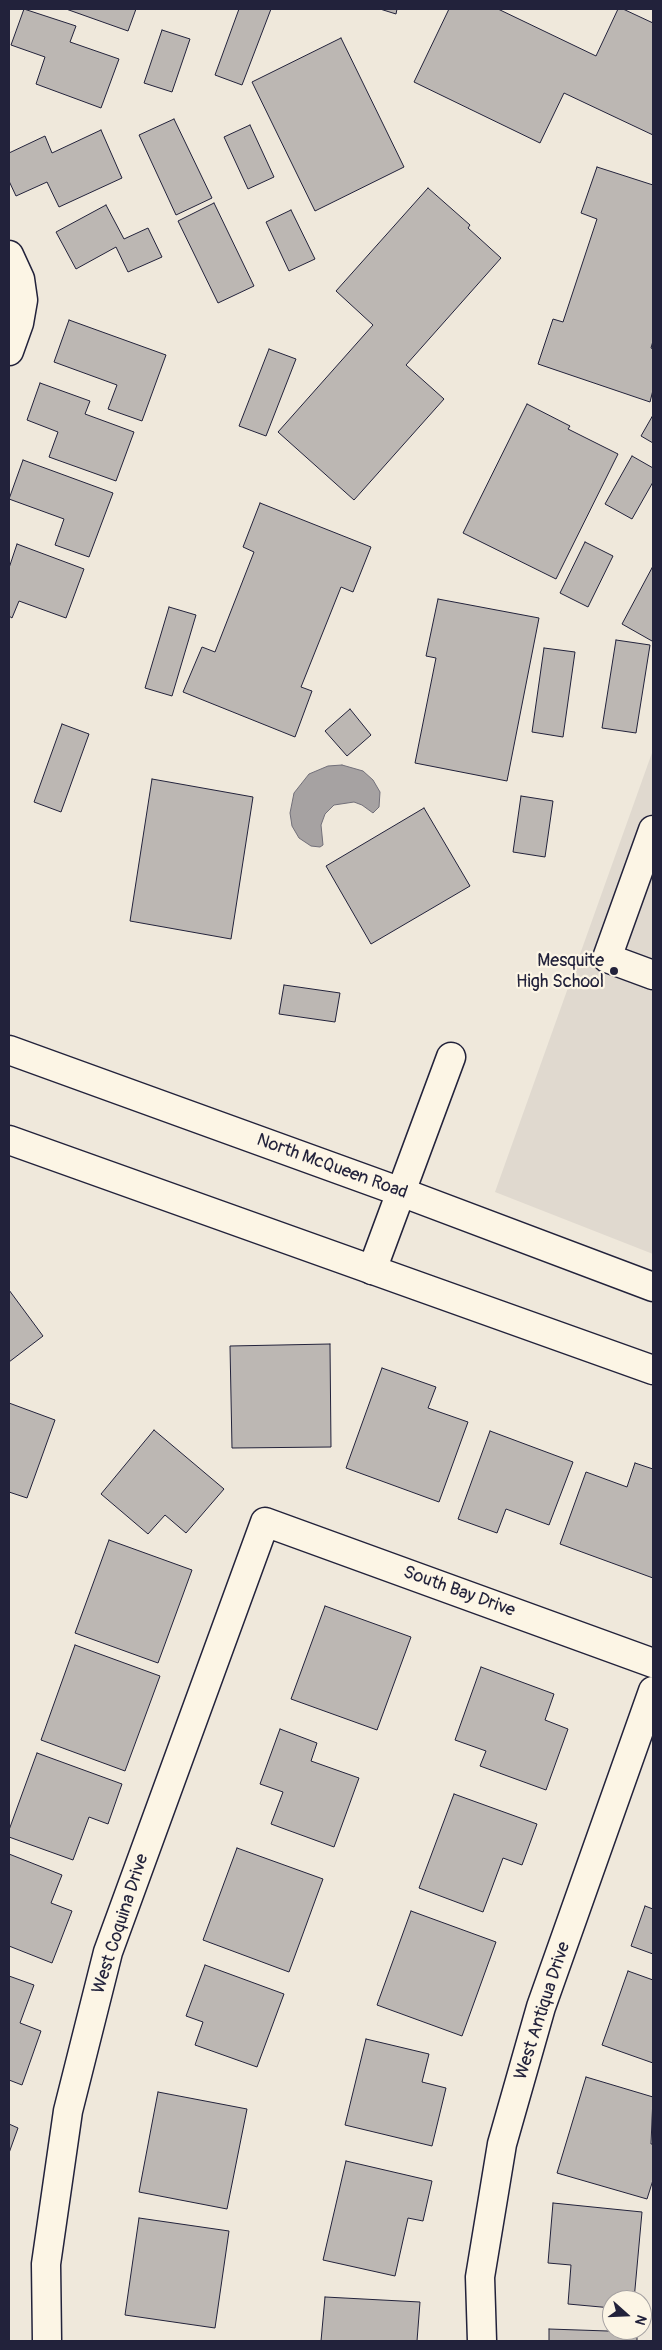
<!DOCTYPE html>
<html>
<head>
<meta charset="utf-8">
<style>
  body { margin:0 }
  #map { position:relative; width:662px; height:2350px; overflow:hidden; background:#efe8db; font-family:Pangolin,sans-serif }
  canvas { display:block }
  .frame { position:absolute; inset:0; border:10px solid #22223b; pointer-events:none }
  .north { position:absolute; left:602px; top:2290px; width:50px; height:50px; box-sizing:border-box; background:#fcf5e5; border:1px solid #a5a1a1; border-radius:50%; rotate:110deg; font-size:14px; font-weight:700; line-height:20px; text-align:center; color:#22223b }
  .north::after { content:''; display:block; margin:auto; width:18px; height:22px; background:#22223b; clip-path:polygon(50% 0,100% 100%,50% 72%,0 100%) }
</style>
</head>
<body>
<div id="map">
<canvas width="662" height="2350"></canvas>
<div class="frame"></div>
<div class="north">N</div>
</div>
<script>
const ctx = document.querySelector('canvas').getContext('2d');
ctx.lineJoin = 'round';
function fillPath(path, color) { ctx.fillStyle = color; ctx.fill(path, 'evenodd'); }
const toPath = rows => new Path2D(rows.map(r => 'M' + r).join(''));
function strokePath(path, color, width, dash) { ctx.strokeStyle = color; ctx.lineWidth = width; ctx.lineCap = dash ? 'butt' : 'round'; ctx.setLineDash(dash || []); ctx.stroke(path); }
function write(font, color, halo, rows, align = 'center') {
  ctx.font = font + ' Pangolin,sans-serif'; ctx.lineWidth = 4.5; ctx.setLineDash([]); ctx.textBaseline = 'middle'; ctx.strokeStyle = halo; ctx.fillStyle = color; for (const [text, x, y, turn = 0] of rows) {
    ctx.save(); ctx.translate(x, y); ctx.rotate((+turn || 0) * Math.PI / 180); ctx.textAlign = isNaN(turn) ? turn : align; if (halo) ctx.strokeText(text, 0, 0); ctx.fillText(text, 0, 0); ctx.restore();
  }
}
fillPath(toPath([
  [653,750,653,1254,495,1192]
]), '#e0d9cf');
const water = toPath([
  [342,765,363,771,373,780,380,792,379,807,373,813,362,805,354,802,334,805,325,814,321,825,323,845,320,847,311,846,299,838,292,826,290,813,294,793,309,774,328,766,342,765]
]);
fillPath(water, '#a6a2a2');
strokePath(water, '#716f79', 1);
const building = toPath([
  [24,9,76,26,70,42,119,59,101,108,36,84,45,57,11,45,24,9],
  [66,9,136,9,128,31,66,9],
  [239,9,271,9,242,85,215,75,239,9],
  [380,9,397,9,396,14,380,9],
  [449,9,498,9,596,56,618,9,623,9,653,23,653,135,564,93,540,143,414,82,449,9],
  [162,30,190,39,172,92,144,83,162,30],
  [341,38,404,167,315,211,252,82,341,38],
  [174,119,212,198,176,215,139,135,174,119],
  [250,125,274,177,248,189,224,137,250,125],
  [101,130,122,178,59,207,47,182,16,196,9,181,9,153,45,136,52,153,101,130],
  [597,167,653,185,653,341,651,348,653,349,653,390,650,402,538,364,553,319,563,322,597,219,581,213,597,167],
  [428,188,470,225,468,228,501,258,406,365,444,399,354,500,278,432,373,325,336,291,428,188],
  [214,203,254,286,218,303,178,221,214,203],
  [106,205,124,239,148,228,162,257,128,272,116,247,76,269,56,232,106,205],
  [291,210,315,259,289,271,266,222,291,210],
  [69,320,166,355,142,421,108,409,117,385,54,362,69,320],
  [269,349,296,359,266,436,239,426,269,349],
  [40,383,90,401,85,414,134,432,116,481,49,457,58,432,27,420,40,383],
  [527,404,570,426,568,429,618,454,556,579,463,533,527,404],
  [653,415,653,443,641,436,653,415],
  [632,456,653,468,653,482,632,519,605,504,632,456],
  [23,460,113,493,89,557,55,545,64,519,9,499,23,460],
  [260,503,371,547,353,592,341,587,301,687,312,691,295,737,183,692,202,647,215,652,254,552,243,547,260,503],
  [585,542,613,556,588,607,560,593,585,542],
  [17,544,84,569,66,618,19,601,12,618,9,616,9,568,17,544],
  [653,566,653,640,652,641,622,624,653,566],
  [438,599,539,618,507,781,415,763,436,658,426,656,438,599],
  [169,607,196,615,172,696,145,688,169,607],
  [616,640,650,645,636,733,602,728,616,640],
  [544,648,575,652,563,737,532,732,544,648],
  [350,709,371,735,347,756,325,731,350,709],
  [62,724,89,734,61,812,34,802,62,724],
  [152,779,253,797,231,939,130,921,152,779],
  [521,796,553,801,545,857,513,852,521,796],
  [424,808,470,886,371,944,326,866,424,808],
  [284,985,340,993,335,1022,279,1014,284,985],
  [9,1290,43,1336,9,1362,9,1290],
  [330,1344,331,1447,232,1448,230,1346,330,1344],
  [382,1368,436,1387,428,1408,468,1422,439,1502,346,1468,382,1368],
  [9,1403,55,1420,27,1498,9,1492,9,1403],
  [154,1430,224,1489,186,1533,165,1515,148,1534,101,1494,154,1430],
  [490,1431,573,1462,549,1525,506,1509,497,1533,458,1519,490,1431],
  [635,1463,653,1469,653,1578,560,1544,586,1472,627,1487,635,1463],
  [109,1540,192,1570,158,1663,75,1633,109,1540],
  [325,1606,411,1637,377,1730,291,1699,325,1606],
  [75,1645,160,1676,125,1771,41,1740,75,1645],
  [481,1667,554,1694,545,1720,568,1729,546,1790,480,1766,486,1751,455,1740,481,1667],
  [280,1729,317,1743,311,1761,359,1778,334,1847,271,1824,283,1792,260,1784,280,1729],
  [37,1753,122,1784,108,1824,89,1817,73,1860,9,1837,9,1830,37,1753],
  [454,1794,537,1824,522,1865,503,1858,483,1912,419,1888,454,1794],
  [237,1848,323,1879,289,1972,203,1940,237,1848],
  [9,1854,62,1875,51,1903,72,1911,52,1963,9,1946,9,1854],
  [645,1906,653,1909,653,1954,631,1946,645,1906],
  [411,1911,496,1942,462,2036,377,2005,411,1911],
  [205,1965,284,1994,257,2067,195,2045,203,2022,186,2016,205,1965],
  [628,1971,653,1980,653,2063,602,2045,628,1971],
  [9,1976,34,1985,20,2023,41,2031,22,2085,9,2080,9,1976],
  [366,2039,429,2054,422,2082,446,2088,432,2146,345,2125,366,2039],
  [586,2077,653,2097,651,2144,653,2144,653,2180,647,2199,557,2173,586,2077],
  [158,2092,247,2109,227,2209,139,2192,158,2092],
  [9,2124,18,2128,9,2153,9,2124],
  [346,2161,432,2181,423,2221,408,2218,395,2276,323,2260,346,2161],
  [553,2203,642,2212,634,2300,612,2300,612,2308,568,2304,571,2265,548,2263,553,2203],
  [139,2218,229,2231,215,2328,125,2315,139,2218],
  [325,2297,420,2302,417,2341,321,2341,325,2297],
  [549,2329,637,2332,637,2341,549,2341,549,2329]
]);
fillPath(building, '#bcb7b3');
strokePath(building, '#22223b', 1);
const minor = toPath([
  [9,255,20,279,23,300,19,323,9,351],
  [653,830,607,958,653,975],
  [372,1270,451,1057],
  [47,2341,46,2264,68,2111,108,1952,265,1522,653,1663],
  [482,2341,480,2277,502,2144,541,2007,653,1691]
]);
const major = toPath([
  [9,1050,401,1192,653,1287],
  [9,1140,653,1370]
]);
strokePath(minor, '#22223b', 31);
strokePath(major, '#22223b', 31);
strokePath(minor, '#fcf5e5', 28);
strokePath(major, '#fcf5e5', 28);
for (const [x, y, r, color] of [
  [614,971,5,"#22223b"]
]) { const dot = new Path2D(); dot.arc(x, y, r, 0, 2 * Math.PI); ctx.fillStyle = color; ctx.fill(dot); strokePath(dot, '#fcf5e5', 2); }
write('18px', '#22223b', '#fcf5e5', [
  ["Mesquite",604,961],
  ["High School",604,982]
], 'right');
write('18px', '#22223b', '#fcf5e5', [
  ["North McQueen Road",332,1167,20],
  ["South Bay Drive",459,1592,20],
  ["West Coquina Drive",121,1924,-72],
  ["West Antiqua Drive",543,2011,-72]
]);
</script>
</body>
</html>
